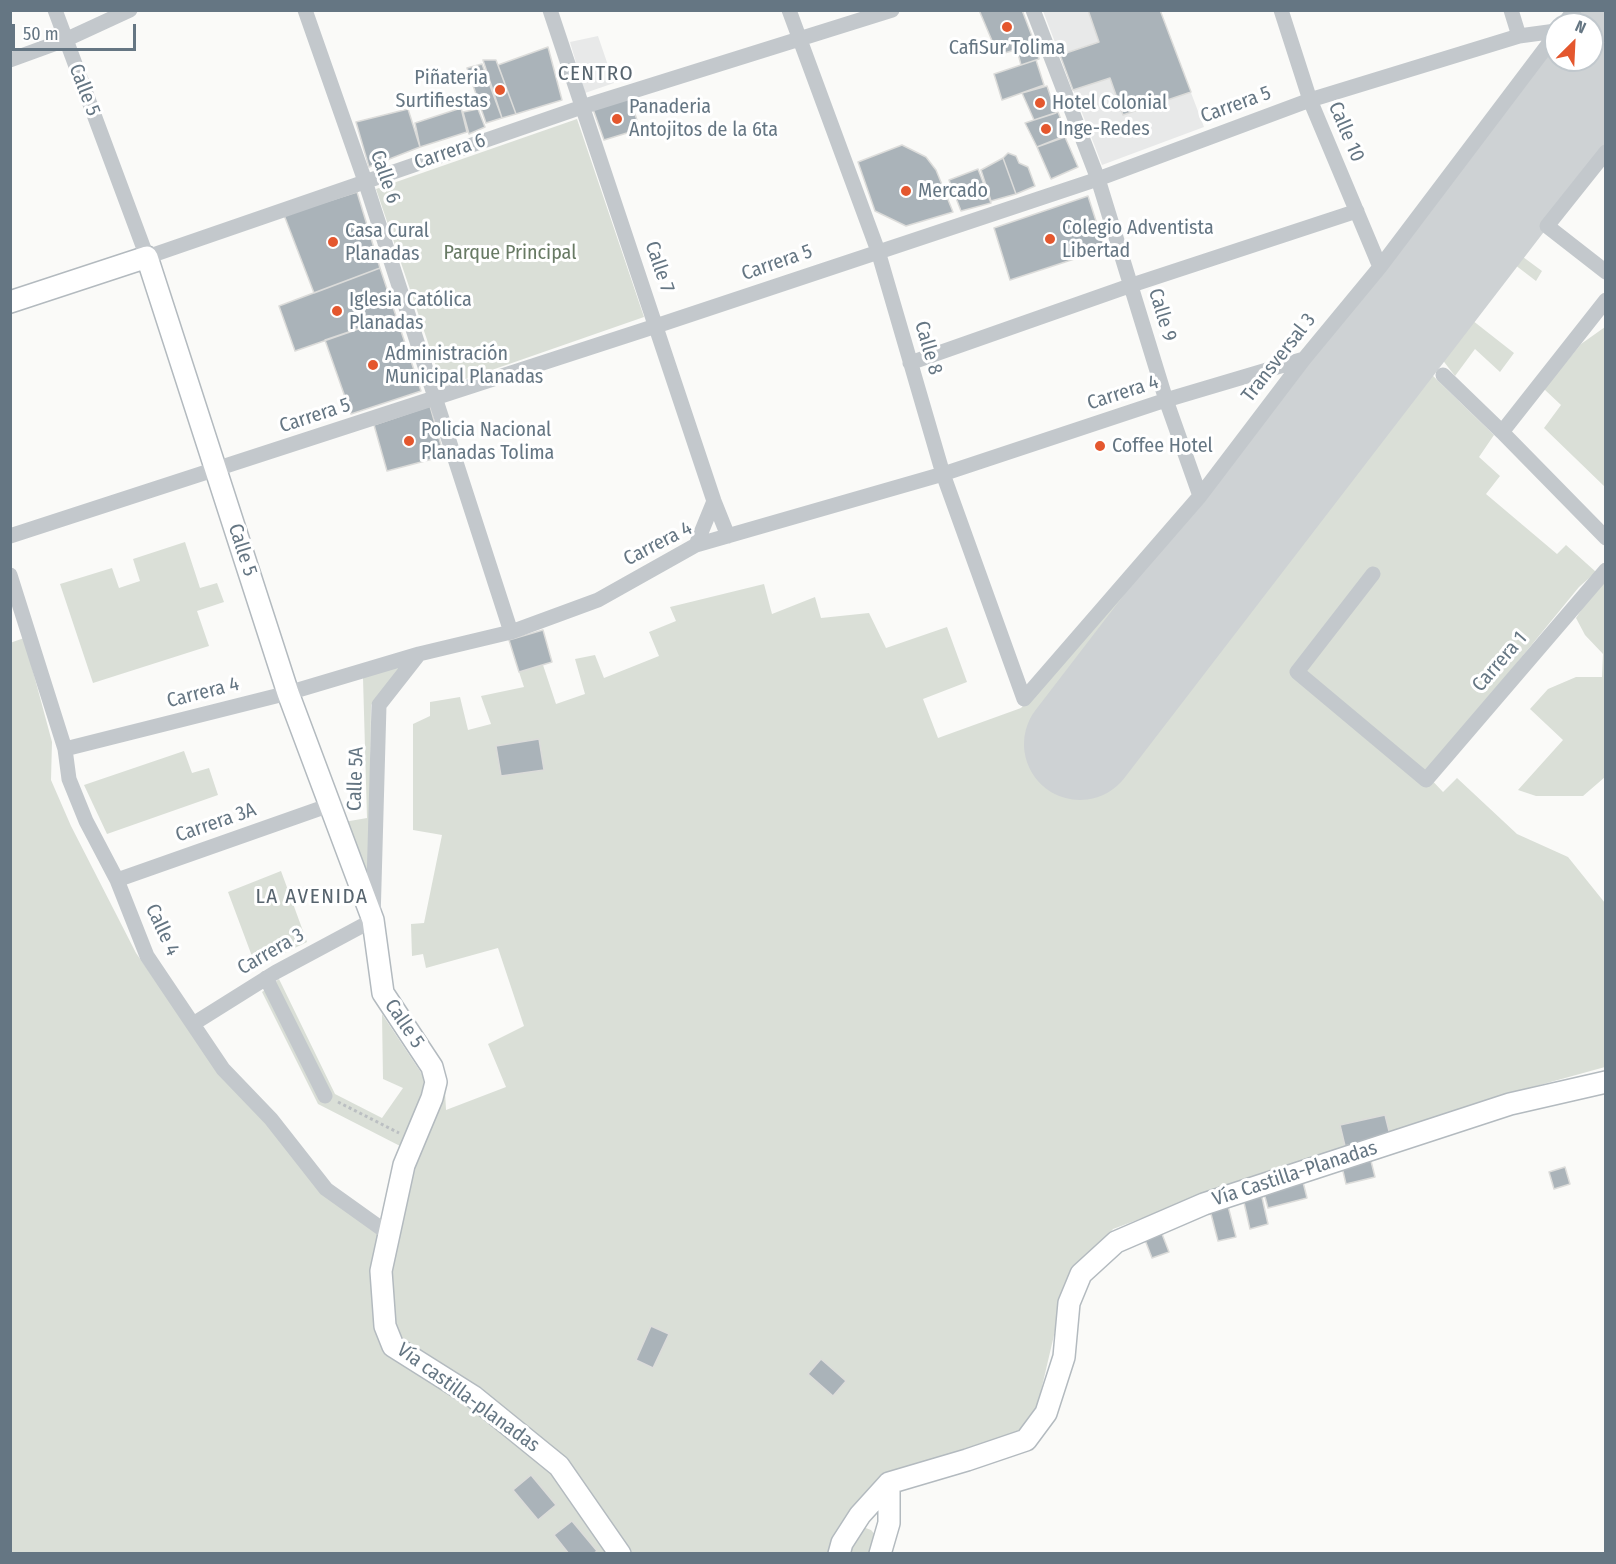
<!DOCTYPE html>
<html>
<head>
<meta charset="utf-8">
<style>
  body { margin:0 }
  #map { position:relative; width:1616px; height:1564px; overflow:hidden; background:#fafaf8; font-family:"Fira Sans Condensed",sans-serif }
  canvas { display:block }
  .frame { position:absolute; inset:0; border:12px solid #657683; pointer-events:none }
  .north { position:absolute; left:1544px; top:12px; width:60px; height:60px; box-sizing:border-box; background:#fff; border:2px solid #c1c8cd; border-radius:50%; rotate:24deg; font-size:16px; font-weight:700; line-height:24px; text-align:center; color:#657683 }
  .north::after { content:''; display:block; margin:auto; width:21px; height:27px; background:#e4572e; clip-path:polygon(50% 0,100% 100%,50% 72%,0 100%) }
  .scale { position:absolute; left:12px; top:24px; width:124px; height:27px; box-sizing:border-box; border:3px solid #657683; border-top:0; padding-left:8px; font-size:18px; line-height:21px; white-space:nowrap; color:#657683; -webkit-text-stroke:4px #fff; paint-order:stroke }
</style>
</head>
<body>
<div id="map">
<canvas width="1616" height="1564"></canvas>
<div class="frame"></div>
<div class="north">N</div>
<div class="scale">50 m</div>
</div>
<script>
const ctx = document.querySelector('canvas').getContext('2d');
ctx.lineJoin = 'round';
function fillPath(path, color) { ctx.fillStyle = color; ctx.fill(path, 'evenodd'); }
const toPath = rows => new Path2D(rows.map(r => 'M' + r).join(''));
function strokePath(path, color, width, dash) { ctx.strokeStyle = color; ctx.lineWidth = width; ctx.lineCap = dash ? 'butt' : 'round'; ctx.setLineDash(dash || []); ctx.stroke(path); }
function write(font, color, halo, rows, align = 'center') {
  ctx.font = font + ' "Fira Sans Condensed",sans-serif'; ctx.lineWidth = 6; ctx.setLineDash([]); ctx.textBaseline = 'middle'; ctx.strokeStyle = halo; ctx.fillStyle = color; for (const [text, x, y, turn = 0] of rows) {
    ctx.save(); ctx.translate(x, y); ctx.rotate((+turn || 0) * Math.PI / 180); ctx.textAlign = isNaN(turn) ? turn : align; if (halo) ctx.strokeText(text, 0, 0); ctx.fillText(text, 0, 0); ctx.restore();
  }
}
fillPath(toPath([
  [1043,11,1160,11,1204,127,1102,165],
  [598,36,614,83,585,93,570,42]
]), '#e8e9e9');
fillPath(toPath([
  [1578,11,1605,11,1605,140,1519,254,1542,271,1536,281,1506,258,1463,313,1514,353,1500,372,1475,349,1455,376,1441,358,1428,371,1494,435,1479,457,1500,476,1486,494,1557,554,1566,545,1596,572,1579,587,1426,774,1443,792,1457,778,1517,834,1568,857,1605,903,1605,1067,1518,1091,1405,1131,1204,1195,1113,1229,1079,1270,1062,1301,1037,1408,1019,1432,884,1476,830,1553,630,1553,593,1506,399,1340,392,1324,388,1270,413,1168,445,1091,446,1110,506,1087,488,1044,524,1026,498,948,426,968,423,954,412,956,411,924,424,923,442,835,413,830,413,724,430,716,430,702,460,697,468,730,491,724,481,696,524,687,519,672,543,665,556,704,585,694,575,659,595,655,604,678,659,656,649,632,676,621,670,607,764,584,772,614,815,597,821,618,869,613,886,648,947,627,967,682,923,699,938,738,1021,708,1204,502,1556,40,1556,60,1592,60,1592,24,1568,24],
  [577,119,644,317,443,387,376,189],
  [1605,327,1605,487,1544,428,1561,405,1544,389,1581,344],
  [185,542,200,588,217,583,224,602,197,611,209,646,93,683,60,584,112,568,119,588,140,581,133,559],
  [1605,574,1605,777,1583,796,1536,796,1518,790,1563,740,1530,709,1548,689,1576,677,1602,677,1603,654,1585,635,1576,618],
  [24,638,52,742,51,780,71,826,136,953,220,1073,380,1233,376,1316,468,1403,555,1473,613,1553,11,1554,10,643],
  [406,662,371,705,369,896,344,822,367,818,363,678],
  [184,751,192,773,209,768,218,795,107,834,84,785],
  [281,871,307,942,256,967,228,892],
  [279,979,335,1094,382,1118,403,1088,383,1079,382,1014,426,1080,402,1147,318,1104,262,992],
  [863,1527,871,1530,878,1538,873,1553,846,1554]
]), '#dadfd7');
strokePath(toPath([
  [1080,744,1606,59]
]), '#ced2d4', 112);
const building = toPath([
  [979,10,1022,10,1035,44,998,55,979,10],
  [1088,10,1160,10,1191,92,1123,115,1110,78,1073,90,1060,55,1099,42,1088,10],
  [1035,44,1039,59,1021,65,1017,50,1035,44],
  [548,47,562,100,516,114,498,65,548,47],
  [483,60,496,60,516,114,502,118,483,60],
  [1036,60,1044,85,1002,100,994,74,1036,60],
  [482,64,502,118,486,123,467,68,482,64],
  [1047,86,1056,113,1034,120,1022,93,1047,86],
  [629,96,640,129,604,140,593,109,629,96],
  [461,108,467,132,420,147,415,123,461,108],
  [408,109,420,147,369,167,356,122,408,109],
  [478,109,485,127,469,134,463,112,478,109],
  [1058,112,1067,135,1037,147,1025,123,1058,112],
  [1065,137,1078,167,1051,179,1037,147,1065,137],
  [902,145,926,157,936,170,953,212,906,226,875,211,858,162,902,145],
  [1008,153,1016,156,1019,163,1028,167,1035,186,1016,194,1003,158,1008,153],
  [1003,158,1016,194,991,201,981,170,1003,158],
  [978,169,991,203,961,211,949,180,978,169],
  [357,192,380,268,314,293,284,215,357,192],
  [1088,196,1105,249,1010,280,994,228,1088,196],
  [380,268,396,316,295,351,279,306,380,268],
  [396,316,421,391,351,414,325,340,396,316],
  [430,406,444,456,387,471,374,425,430,406],
  [543,630,552,662,519,672,509,640,543,630],
  [539,739,544,770,501,776,496,746,539,739],
  [1385,1115,1390,1135,1345,1146,1340,1125,1385,1115],
  [1371,1161,1375,1177,1346,1184,1342,1167,1371,1161],
  [1565,1167,1570,1184,1554,1189,1549,1172,1565,1167],
  [1303,1182,1307,1198,1268,1208,1264,1193,1303,1182],
  [1261,1193,1268,1224,1250,1229,1243,1198,1261,1193],
  [1228,1206,1236,1237,1218,1241,1210,1210,1228,1206],
  [1162,1234,1169,1252,1152,1258,1145,1240,1162,1234],
  [651,1326,669,1334,653,1368,636,1360,651,1326],
  [821,1359,846,1381,833,1396,808,1374,821,1359],
  [531,1475,556,1505,538,1520,513,1490,531,1475],
  [572,1521,597,1551,593,1554,569,1554,554,1535,572,1521]
]);
fillPath(building, '#aab3b9');
strokePath(building, '#dcdcda', 1.5);
const secondary = toPath([
  [10,302,147,257,288,693,373,920,383,993,432,1067,436,1082,432,1098,404,1165,381,1271,385,1326,393,1346,474,1397,559,1466,620,1554],
  [839,1554,842,1543,860,1515,889,1483,967,1460,1026,1440,1046,1413,1064,1357,1069,1303,1081,1274,1116,1242,1204,1204,1510,1104,1606,1082],
  [880,1554,889,1523,889,1483]
]);
strokePath(secondary, '#b3babf', 24);
strokePath(toPath([
  [338,1102,399,1133]
]), '#bbbfc2', 3, [3, 3]);
strokePath(toPath([
  [55,10,147,257,582,107,892,10],
  [305,10,365,181,511,632],
  [550,10,714,501,728,536],
  [789,10,878,251,943,474,1024,699,1200,496,1304,359,1380,267,1556,34],
  [1033,10,1098,179,1166,400,1200,496],
  [1281,10,1310,100,1380,267],
  [1511,10,1519,36],
  [1564,24,1574,10],
  [10,60,65,40,130,10],
  [1606,152,1547,226,1606,272],
  [910,363,1132,285,1357,211],
  [1443,375,1502,432,1606,538],
  [1502,432,1606,300],
  [10,536,656,326,1098,179,1310,100,1519,36,1556,31],
  [696,545,714,501],
  [1373,574,1297,672,1426,780,1606,570],
  [10,575,65,749,69,779,86,821,117,880,147,956,223,1069,271,1119,326,1189,389,1234],
  [65,749,288,693,419,654,511,632,598,600,696,545,943,474,1166,400,1304,359],
  [117,880,330,805],
  [266,978,325,1096],
  [193,1024,276,972,373,920,379,705,419,654]
]), '#c3c8cc', 15);
strokePath(secondary, '#fff', 21);
for (const [x, y, r, color] of [
  [1007,27,6,"#e4572e"],
  [500,90,6,"#e4572e"],
  [1040,103,6,"#e4572e"],
  [617,119,6,"#e4572e"],
  [1046,129,6,"#e4572e"],
  [906,191,6,"#e4572e"],
  [1050,239,6,"#e4572e"],
  [333,242,6,"#e4572e"],
  [337,311,6,"#e4572e"],
  [373,365,6,"#e4572e"],
  [409,441,6,"#e4572e"],
  [1100,446,6,"#e4572e"]
]) { const dot = new Path2D(); dot.arc(x, y, r, 0, 2 * Math.PI); ctx.fillStyle = color; ctx.fill(dot); strokePath(dot, '#fff', 2); }
write('20px', '#657683', '#fff', [
  ["CafiSur Tolima",1007,48,"center"],
  ["Piñateria",488,78,"right"],
  ["Surtifiestas",488,101,"right"],
  ["Hotel Colonial",1052,103],
  ["Panaderia",629,107],
  ["Antojitos de la 6ta",629,130],
  ["Inge-Redes",1058,129],
  ["Mercado",918,191],
  ["Colegio Adventista",1062,228],
  ["Libertad",1062,251],
  ["Casa Cural",345,231],
  ["Planadas",345,254],
  ["Iglesia Católica",349,300],
  ["Planadas",349,323],
  ["Administración",385,354],
  ["Municipal Planadas",385,377],
  ["Policia Nacional",421,430],
  ["Planadas Tolima",421,453],
  ["Coffee Hotel",1112,446]
], 'left');
write('20px', '#657683', '#fff', [
  ["Calle 5",84,90,69],
  ["Carrera 5",1236,105,-20],
  ["Calle 10",1346,132,67],
  ["Carrera 6",450,152,-19],
  ["Calle 6",385,177,71],
  ["Carrera 5",777,263,-19],
  ["Calle 7",659,267,71],
  ["Calle 9",1162,315,73],
  ["Calle 8",928,348,74],
  ["Transversal 3",1279,358,-52],
  ["Carrera 4",1123,393,-18],
  ["Carrera 5",315,416,-18],
  ["Carrera 4",658,544,-27],
  ["Calle 5",242,550,72],
  ["Carrera 1",1500,662,-49],
  ["Carrera 4",203,693,-14],
  ["Calle 5A",356,779,-88],
  ["Carrera 3A",216,823,-19],
  ["Calle 4",162,930,65],
  ["Carrera 3",271,952,-30],
  ["Calle 5",404,1024,56],
  ["Vía Castilla-Planadas",1295,1174,-18],
  ["Vía castilla-planadas",468,1398,36]
]);
write('20px', '#687a64', '#fff', [
  ["Parque Principal",510,253]
]);
ctx.letterSpacing = '1.5px';
write('21px', '#57646e', '#fff', [
  ["CENTRO",596,74],
  ["LA AVENIDA",312,897]
]);
ctx.letterSpacing = '0px';
</script>
</body>
</html>
